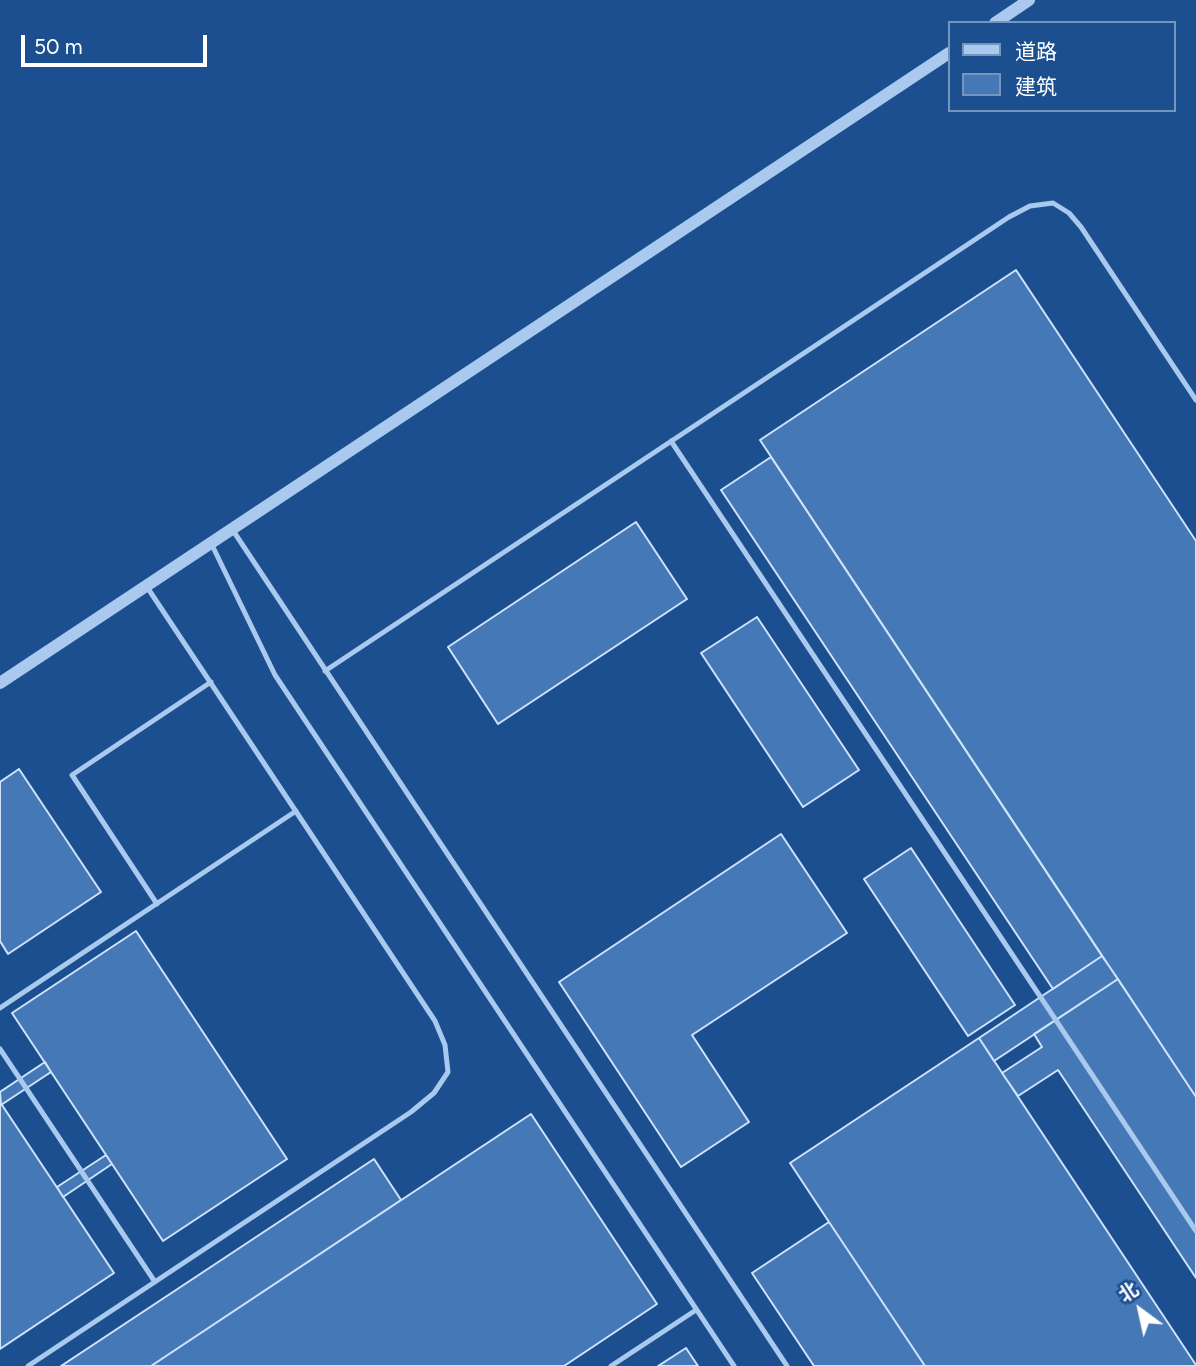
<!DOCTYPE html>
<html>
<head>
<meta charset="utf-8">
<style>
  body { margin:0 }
  #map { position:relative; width:1196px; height:1366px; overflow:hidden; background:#1b4f8f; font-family:Figtree,"Noto Sans SC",sans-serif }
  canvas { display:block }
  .legend { position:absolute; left:948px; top:21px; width:228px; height:91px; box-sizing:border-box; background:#1b4f8f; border:2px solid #7695bc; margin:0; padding:9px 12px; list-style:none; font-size:21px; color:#fff }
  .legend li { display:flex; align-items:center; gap:14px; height:35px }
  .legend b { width:35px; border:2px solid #7695bc }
  .north { position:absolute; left:1105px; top:1275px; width:70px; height:70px; -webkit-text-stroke:5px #1b4f8f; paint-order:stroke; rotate:327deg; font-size:19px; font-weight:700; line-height:28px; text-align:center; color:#fff }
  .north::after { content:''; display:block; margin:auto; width:24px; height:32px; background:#fff; clip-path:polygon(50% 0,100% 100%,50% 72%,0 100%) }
  .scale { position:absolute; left:21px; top:35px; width:186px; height:32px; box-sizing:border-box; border:4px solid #fff; border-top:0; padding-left:9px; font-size:21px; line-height:24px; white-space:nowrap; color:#fff; -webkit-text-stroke:5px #1b4f8f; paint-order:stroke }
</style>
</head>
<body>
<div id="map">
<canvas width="1196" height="1366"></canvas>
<ul class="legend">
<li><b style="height:9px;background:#a9c9ee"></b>道路</li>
<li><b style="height:19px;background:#4478b7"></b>建筑</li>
</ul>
<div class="north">北</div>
<div class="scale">50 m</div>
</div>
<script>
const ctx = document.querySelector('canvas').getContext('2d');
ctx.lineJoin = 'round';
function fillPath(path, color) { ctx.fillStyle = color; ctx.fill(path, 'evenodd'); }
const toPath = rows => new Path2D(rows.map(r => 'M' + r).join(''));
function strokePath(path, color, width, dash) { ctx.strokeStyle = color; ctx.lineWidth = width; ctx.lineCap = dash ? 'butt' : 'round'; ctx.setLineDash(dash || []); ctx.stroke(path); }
const building = toPath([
  [1016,270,1196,541,1196,1097,760,440,1016,270],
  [771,457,1102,956,1053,989,721,490,771,457],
  [636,522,687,599,498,724,448,647,636,522],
  [757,617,859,770,803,807,701,653,757,617],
  [19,769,101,892,8,954,0,941,0,782,19,769],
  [781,834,847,933,692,1035,749,1122,681,1167,559,982,781,834],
  [911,848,1015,1005,968,1036,864,879,911,848],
  [136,931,287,1159,163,1241,12,1013,136,931],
  [1102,956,1118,979,994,1061,979,1038,1102,956],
  [1118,979,1196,1097,1196,1278,1058,1070,1018,1096,1002,1073,1042,1047,1034,1034,1118,979],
  [979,1038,1196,1365,1196,1366,925,1366,829,1222,790,1163,979,1038],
  [45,1062,51,1072,1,1105,0,1092,45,1062],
  [0,1102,114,1273,0,1349,0,1102],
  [531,1114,657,1304,564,1366,151,1366,531,1114],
  [106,1155,112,1164,63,1197,57,1187,106,1155],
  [374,1159,401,1200,151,1366,61,1366,374,1159],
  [829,1222,925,1366,814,1366,752,1273,829,1222],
  [686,1348,698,1366,658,1366,686,1348]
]);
fillPath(building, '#4478b7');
strokePath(building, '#cfe3fa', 2);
strokePath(toPath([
  [671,441,1196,1231],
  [232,529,787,1366],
  [211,543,275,675,734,1366],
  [325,671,1009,217,1030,206,1053,203,1069,213,1081,227,1196,400],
  [157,904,72,775,211,682],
  [0,1008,296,811],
  [0,1049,155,1282],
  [28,1366,411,1112,434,1093,448,1072,445,1045,435,1021,147,587],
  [611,1366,696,1310]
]), '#a9c9ee', 5);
strokePath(toPath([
  [995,23,1029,0],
  [0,683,949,53]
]), '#a9c9ee', 12);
</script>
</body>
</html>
